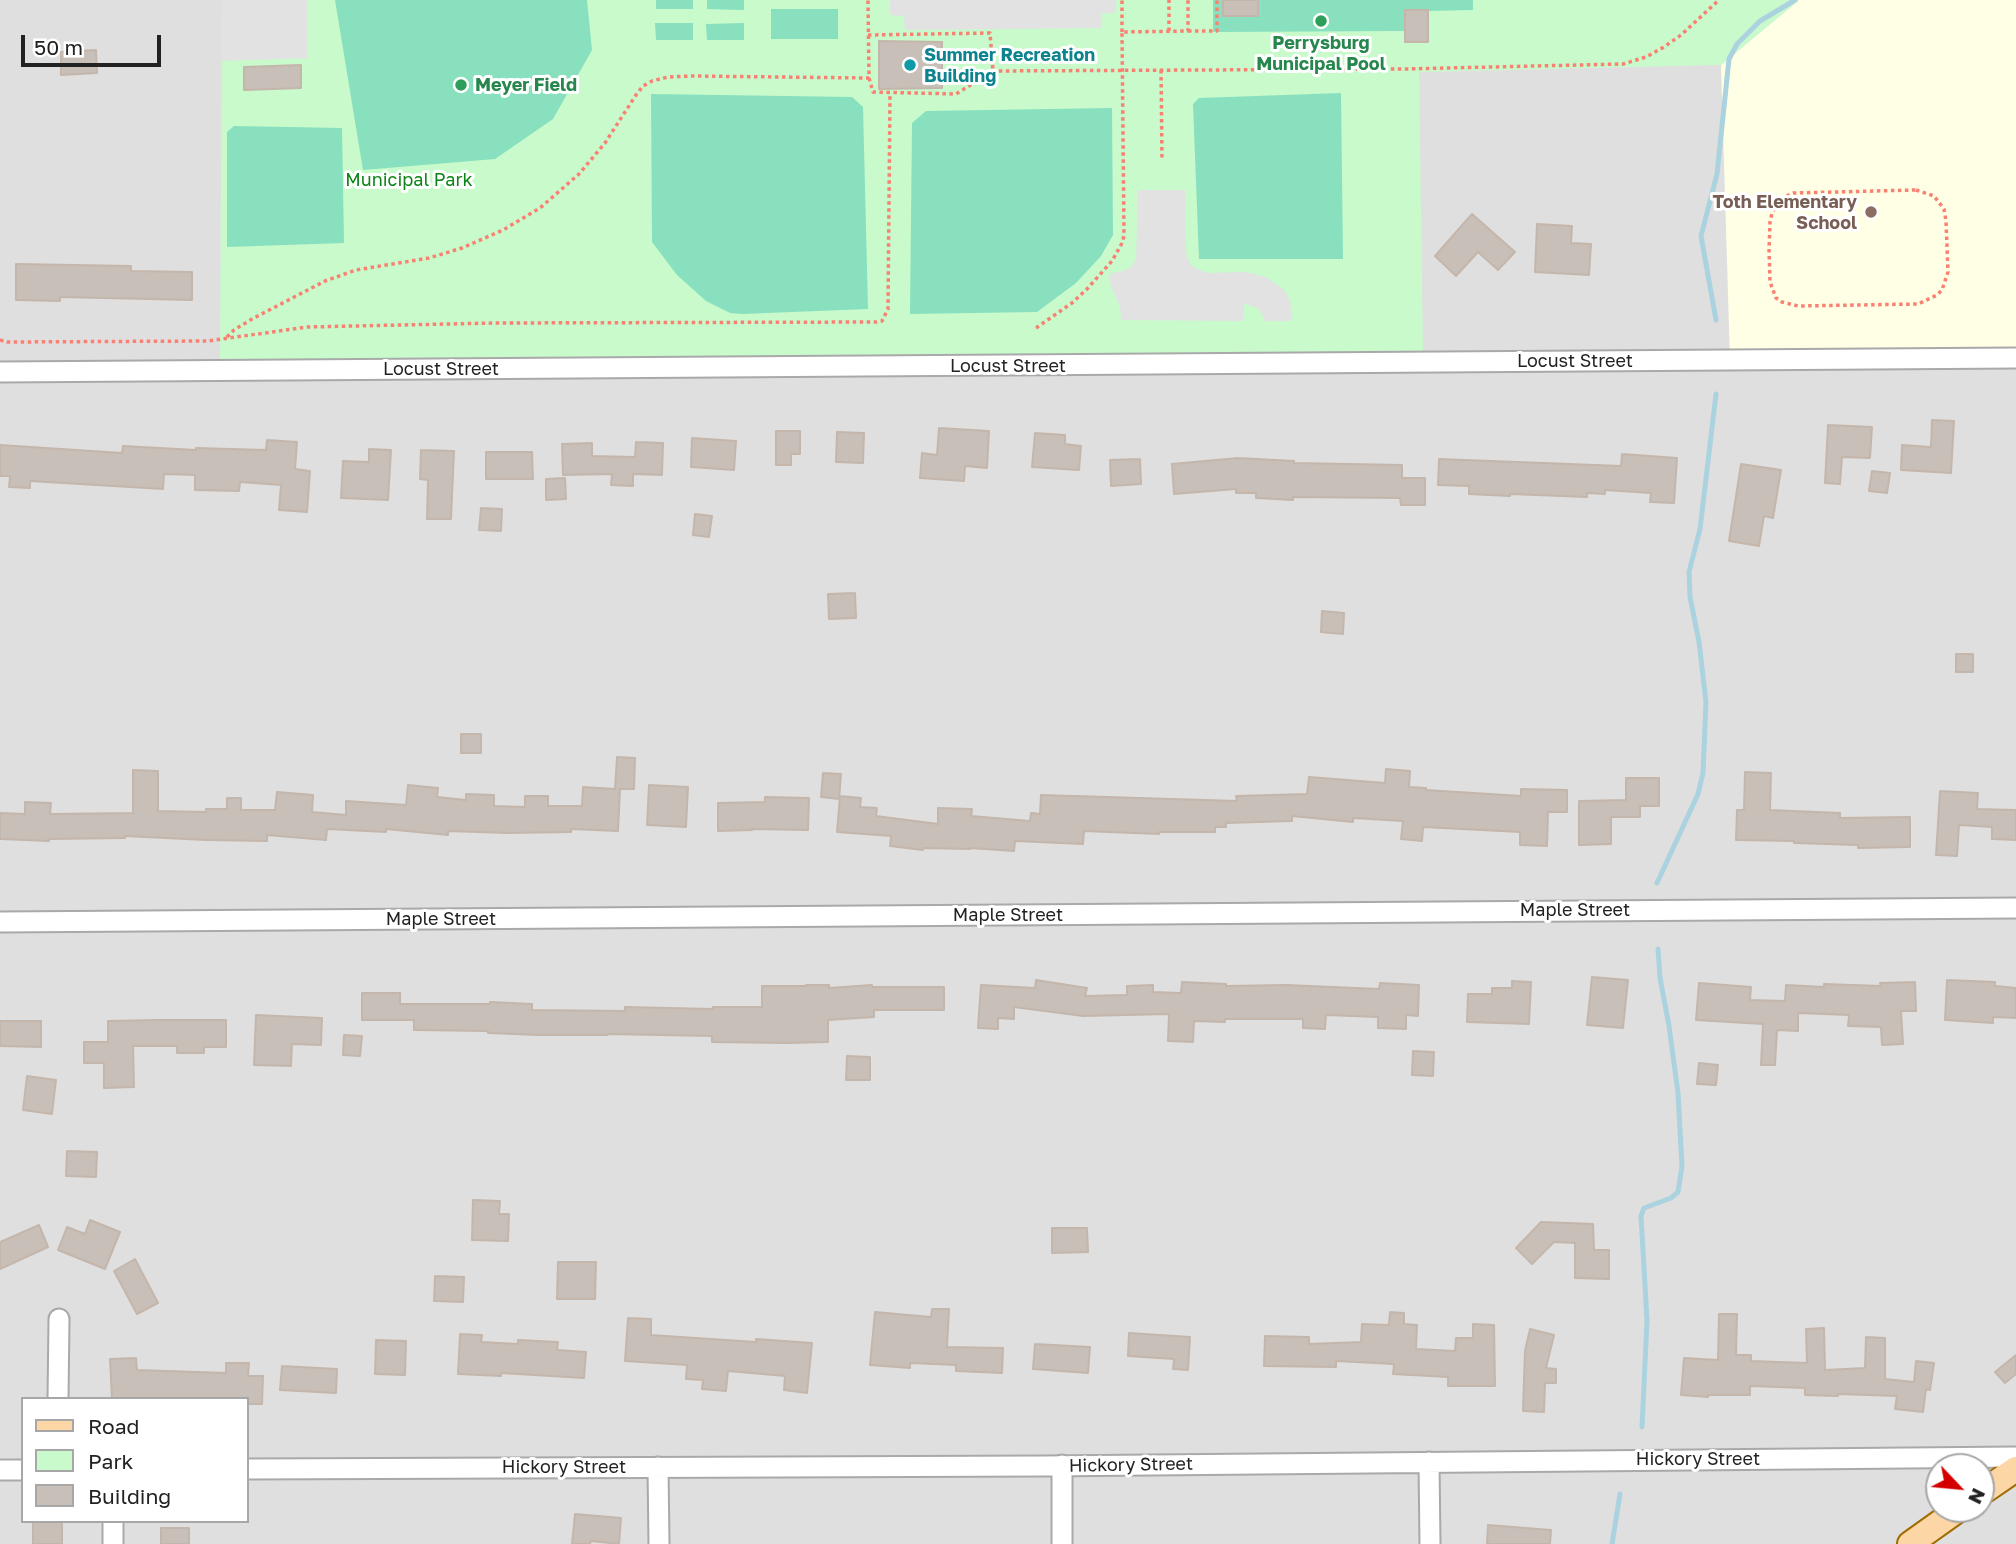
<!DOCTYPE html>
<html>
<head>
<meta charset="utf-8">
<style>
  body { margin:0 }
  #map { position:relative; width:2016px; height:1544px; overflow:hidden; background:#f2efe9; font-family:"Golos Text",sans-serif }
  canvas { display:block }
  .legend { position:absolute; left:21px; top:1397px; width:228px; height:126px; box-sizing:border-box; background:#fff; border:2px solid #a7a7a7; margin:0; padding:9px 12px; list-style:none; font-size:21px; color:#222 }
  .legend li { display:flex; align-items:center; gap:14px; height:35px }
  .legend b { width:35px; border:2px solid #a7a7a7 }
  .north { position:absolute; left:1925px; top:1453px; width:70px; height:70px; box-sizing:border-box; background:#fff; border:2px solid #a7a7a7; border-radius:50%; rotate:116deg; font-size:19px; font-weight:700; line-height:28px; text-align:center; color:#222 }
  .north::after { content:''; display:block; margin:auto; width:24px; height:32px; background:#d40000; clip-path:polygon(50% 0,100% 100%,50% 72%,0 100%) }
  .scale { position:absolute; left:21px; top:35px; width:140px; height:32px; box-sizing:border-box; border:4px solid #222; border-top:0; padding-left:9px; font-size:21px; line-height:24px; white-space:nowrap; color:#222; -webkit-text-stroke:5px #fff; paint-order:stroke }
</style>
</head>
<body>
<div id="map">
<canvas width="2016" height="1544"></canvas>
<ul class="legend">
<li><b style="height:9px;background:#fcd6a4"></b>Road</li>
<li><b style="height:19px;background:#c8facc"></b>Park</li>
<li><b style="height:19px;background:#c7bfb8"></b>Building</li>
</ul>
<div class="north">N</div>
<div class="scale">50 m</div>
</div>
<script>
const ctx = document.querySelector('canvas').getContext('2d');
ctx.lineJoin = 'round';
function fillPath(path, color) { ctx.fillStyle = color; ctx.fill(path, 'evenodd'); }
const toPath = rows => new Path2D(rows.map(r => 'M' + r).join(''));
function strokePath(path, color, width, dash) { ctx.strokeStyle = color; ctx.lineWidth = width; ctx.lineCap = dash ? 'butt' : 'round'; ctx.setLineDash(dash || []); ctx.stroke(path); }
function write(font, color, halo, rows, align = 'center') {
  ctx.font = font + ' "Golos Text",sans-serif'; ctx.lineWidth = 6; ctx.setLineDash([]); ctx.textBaseline = 'middle'; ctx.strokeStyle = halo; ctx.fillStyle = color; for (const [text, x, y, turn = 0] of rows) {
    ctx.save(); ctx.translate(x, y); ctx.rotate((+turn || 0) * Math.PI / 180); ctx.textAlign = isNaN(turn) ? turn : align; if (halo) ctx.strokeText(text, 0, 0); ctx.fillText(text, 0, 0); ctx.restore();
  }
}
fillPath(toPath([
  [0,0,2016,0,2016,1544,0,1544],
  [23,1399,247,1399,247,1521,23,1521],
  [1939,1467,1981,1467,1981,1509,1939,1509]
]), '#e0dfdf');
fillPath(toPath([
  [1799,0,2016,0,2016,358,1730,360,1721,65]
]), '#ffffe5');
fillPath(toPath([
  [222,0,1799,0,1721,65,1419,72,1423,353,220,362]
]), '#c8facc');
fillPath(toPath([
  [335,0,587,0,592,50,553,119,495,159,363,170],
  [656,0,693,0,693,9,656,9],
  [707,0,744,0,744,10,707,9],
  [1213,0,1473,0,1473,10,1428,11,1428,42,1405,42,1404,31,1213,32],
  [771,9,838,9,838,39,771,39],
  [655,23,693,23,693,40,656,40],
  [744,23,744,40,707,40,706,24],
  [1341,93,1343,259,1199,259,1193,104,1199,98],
  [651,94,852,97,863,107,868,309,742,314,730,313,706,301,677,275,652,242],
  [1112,108,1113,235,1101,256,1076,283,1037,312,910,314,912,123,926,111],
  [234,126,342,128,344,243,227,247,227,132]
]), '#88e0be');
fillPath(toPath([
  [222,0,307,0,307,58,221,61],
  [890,0,1116,0,1116,13,1103,13,1101,17,1101,28,905,30,904,16,890,15],
  [1138,190,1185,190,1186,253,1191,266,1207,273,1246,272,1266,277,1284,290,1290,300,1292,321,1264,321,1262,314,1259,309,1249,305,1244,304,1243,321,1121,320,1120,306,1111,287,1109,274,1122,271,1130,268,1136,260]
]), '#e2e2e2');
strokePath(toPath([
  [1716,320,1701,236,1717,174,1729,59,1737,44,1760,21,1795,0],
  [1657,883,1698,794,1703,773,1706,702,1699,642,1690,597,1689,572,1700,529,1716,394],
  [1642,1427,1647,1321,1641,1216,1644,1208,1671,1198,1678,1192,1682,1166,1678,1093,1669,1026,1660,978,1658,949],
  [1612,1544,1620,1494]
]), '#aad3df', 5);
const building = toPath([
  [1223,0,1258,0,1258,16,1223,16,1223,0],
  [1405,10,1428,10,1428,42,1405,42,1405,10],
  [879,41,942,42,942,88,879,89,879,41],
  [96,50,97,73,61,75,61,52,96,50],
  [301,65,301,88,244,90,244,67,301,65],
  [1472,214,1515,252,1498,270,1478,252,1456,276,1435,256,1472,214],
  [1537,224,1572,226,1571,243,1591,244,1589,275,1535,272,1537,224],
  [16,264,131,266,131,271,192,272,192,300,60,297,60,301,16,300,16,264],
  [1932,420,1954,421,1951,473,1901,470,1902,445,1931,447,1932,420],
  [1828,425,1872,427,1870,458,1842,457,1840,484,1825,483,1828,425],
  [939,428,989,431,987,468,965,466,964,481,920,478,922,453,937,455,939,428],
  [776,431,800,431,800,454,791,454,791,465,776,465,776,431],
  [837,432,864,433,863,463,836,462,837,432],
  [1035,433,1065,435,1065,444,1081,446,1079,470,1032,467,1035,433],
  [692,438,736,441,734,470,691,467,692,438],
  [267,440,297,442,295,469,310,471,307,512,279,510,281,485,240,482,239,491,195,490,195,475,164,474,163,489,30,481,30,488,9,487,10,476,0,476,0,445,122,453,123,446,196,450,196,448,266,450,267,440],
  [636,442,663,443,662,475,633,474,633,486,611,485,612,474,563,475,562,444,592,443,592,456,635,457,636,442],
  [369,449,391,450,388,500,341,498,343,461,369,462,369,449],
  [421,450,454,451,451,519,427,519,428,480,420,479,421,450],
  [486,452,532,452,533,479,486,479,486,452],
  [1622,454,1677,458,1674,503,1650,502,1651,493,1605,490,1605,494,1587,493,1587,497,1510,494,1510,496,1469,494,1469,486,1438,485,1439,459,1621,466,1622,454],
  [1238,458,1294,461,1294,463,1402,465,1402,478,1425,478,1425,505,1401,505,1400,498,1293,497,1293,500,1256,498,1256,493,1236,493,1236,489,1174,494,1172,464,1238,458],
  [1140,459,1141,484,1111,486,1110,460,1140,459],
  [1741,464,1781,470,1773,518,1764,516,1759,546,1729,541,1741,464],
  [1872,471,1890,473,1887,493,1869,491,1872,471],
  [565,478,566,499,546,500,546,479,565,478],
  [481,508,502,509,501,531,479,530,481,508],
  [695,514,712,516,709,537,693,535,695,514],
  [855,593,856,618,829,619,828,594,855,593],
  [1322,611,1344,613,1343,634,1321,632,1322,611],
  [1956,654,1973,654,1973,672,1956,672,1956,654],
  [461,734,481,734,481,753,461,753,461,734],
  [617,757,635,758,634,789,620,789,618,831,571,829,571,832,508,833,448,831,448,835,386,829,386,832,327,829,326,840,267,835,267,841,206,840,125,836,125,838,49,839,49,841,0,839,0,813,25,814,25,802,51,803,50,814,133,813,133,770,158,771,158,811,206,812,206,809,227,809,227,798,241,798,241,810,275,810,277,792,313,795,312,812,346,815,346,801,406,805,408,785,438,788,437,797,466,800,466,794,494,795,494,806,525,807,525,796,548,796,548,806,582,806,583,787,615,789,617,757],
  [1386,769,1410,771,1409,787,1426,788,1426,790,1521,796,1521,789,1567,790,1567,812,1548,812,1547,846,1520,845,1520,832,1423,827,1422,841,1401,839,1403,821,1353,818,1353,822,1292,816,1292,821,1226,823,1226,827,1215,827,1215,832,1159,832,1159,834,1084,831,1083,844,1015,841,1014,851,970,848,970,849,923,848,923,850,890,846,891,836,837,832,840,796,861,798,860,807,877,808,876,816,938,824,938,808,972,809,971,816,1030,821,1031,813,1040,814,1041,795,1237,801,1236,796,1307,794,1309,777,1385,783,1386,769],
  [1745,772,1771,773,1770,810,1840,813,1840,818,1910,817,1910,847,1858,848,1858,845,1794,843,1794,841,1736,840,1737,810,1744,810,1745,772],
  [823,773,841,774,839,799,821,797,823,773],
  [1626,778,1659,778,1659,806,1640,806,1640,817,1611,817,1611,844,1579,845,1579,801,1626,800,1626,778],
  [649,785,688,787,686,827,647,825,649,785],
  [1940,791,1978,793,1977,809,2016,810,2016,840,1992,839,1992,827,1959,825,1957,856,1936,855,1940,791],
  [765,797,809,798,808,830,752,829,752,830,718,831,718,803,765,802,765,797],
  [1592,977,1628,980,1623,1028,1587,1025,1592,977],
  [1036,980,1087,988,1085,996,1127,995,1127,986,1153,985,1153,992,1181,993,1182,982,1226,984,1226,986,1286,985,1379,989,1380,983,1419,985,1418,1016,1406,1015,1406,1029,1378,1028,1378,1017,1326,1015,1325,1029,1303,1028,1303,1019,1225,1019,1225,1022,1194,1021,1193,1042,1168,1041,1169,1014,1083,1016,1014,1007,1014,1019,998,1018,998,1029,978,1028,981,985,1035,988,1036,980],
  [1947,980,1995,982,1995,986,2016,988,2016,1018,1993,1017,1993,1023,1945,1020,1947,980],
  [1512,981,1531,982,1529,1024,1467,1022,1468,994,1492,994,1492,988,1512,988,1512,981],
  [1915,982,1916,1011,1901,1011,1903,1044,1882,1045,1881,1027,1848,1026,1849,1015,1798,1013,1798,1031,1777,1030,1775,1065,1761,1065,1763,1024,1696,1020,1699,983,1751,987,1750,1000,1785,1001,1786,985,1824,987,1824,984,1881,986,1880,983,1915,982],
  [806,985,829,985,829,988,872,985,872,987,944,987,944,1010,874,1010,874,1017,828,1020,828,1042,787,1043,712,1042,712,1036,607,1034,607,1035,539,1035,488,1033,488,1031,414,1030,414,1020,362,1020,362,993,400,993,400,1004,490,1004,490,1002,532,1004,532,1010,625,1011,625,1007,713,1009,713,1007,762,1007,762,986,806,986,806,985],
  [256,1015,322,1018,321,1045,292,1044,291,1066,254,1065,256,1015],
  [158,1020,226,1020,226,1047,204,1047,204,1053,177,1053,177,1046,133,1046,134,1087,104,1088,104,1063,84,1063,84,1042,108,1042,108,1021,158,1020],
  [0,1021,41,1021,41,1047,0,1046,0,1021],
  [344,1035,362,1036,360,1056,343,1055,344,1035],
  [1413,1051,1434,1052,1433,1076,1412,1075,1413,1051],
  [847,1056,870,1057,870,1080,846,1080,847,1056],
  [1699,1063,1718,1065,1716,1085,1697,1084,1699,1063],
  [27,1076,56,1080,52,1114,23,1110,27,1076],
  [67,1151,97,1152,96,1177,66,1176,67,1151],
  [473,1200,500,1201,499,1214,509,1214,508,1241,472,1240,473,1200],
  [90,1220,120,1232,105,1269,58,1250,67,1227,85,1234,90,1220],
  [1541,1222,1593,1224,1594,1250,1609,1250,1609,1279,1575,1278,1575,1243,1554,1242,1532,1264,1516,1248,1541,1222],
  [39,1225,48,1247,0,1269,0,1242,39,1225],
  [1052,1228,1087,1228,1088,1252,1052,1253,1052,1228],
  [135,1259,158,1303,137,1314,114,1271,135,1259],
  [558,1262,596,1262,595,1299,557,1299,558,1262],
  [435,1276,464,1277,463,1302,434,1301,435,1276],
  [932,1309,949,1309,947,1347,1003,1348,1002,1373,956,1371,956,1365,910,1363,910,1368,870,1365,875,1312,931,1317,932,1309],
  [1390,1312,1404,1313,1404,1324,1417,1325,1416,1349,1455,1351,1456,1338,1473,1338,1473,1324,1494,1325,1495,1386,1448,1386,1448,1377,1393,1374,1394,1364,1336,1361,1336,1367,1264,1366,1265,1336,1309,1337,1309,1344,1361,1342,1362,1324,1389,1325,1390,1312],
  [1719,1314,1737,1314,1736,1355,1751,1355,1751,1361,1807,1363,1806,1329,1824,1328,1825,1370,1865,1368,1866,1337,1885,1338,1885,1379,1914,1382,1916,1361,1934,1363,1930,1390,1926,1389,1923,1412,1895,1409,1897,1396,1838,1394,1838,1396,1805,1395,1805,1388,1750,1386,1750,1395,1708,1395,1708,1397,1681,1395,1684,1358,1718,1360,1719,1314],
  [628,1318,651,1319,651,1335,756,1342,756,1339,812,1343,807,1393,784,1390,785,1376,728,1371,726,1391,702,1389,703,1380,686,1379,687,1365,625,1361,628,1318],
  [1530,1329,1554,1335,1546,1368,1556,1369,1556,1383,1545,1383,1544,1412,1523,1411,1525,1351,1530,1329],
  [1129,1333,1190,1337,1188,1370,1173,1369,1174,1359,1128,1356,1129,1333],
  [460,1334,482,1335,481,1342,518,1344,518,1340,558,1342,557,1350,586,1352,584,1378,501,1373,501,1376,458,1374,460,1334],
  [376,1340,406,1341,405,1375,375,1374,376,1340],
  [1035,1344,1090,1347,1088,1373,1033,1369,1035,1344],
  [2016,1355,2016,1374,2005,1383,1995,1372,2016,1355],
  [136,1358,137,1370,226,1373,226,1363,249,1363,248,1376,263,1376,262,1404,247,1404,247,1399,112,1399,110,1359,136,1358],
  [282,1366,337,1369,336,1393,280,1390,282,1366],
  [575,1514,621,1518,619,1544,591,1541,590,1544,572,1544,575,1514],
  [33,1521,62,1521,62,1544,33,1544,33,1521],
  [1488,1525,1551,1530,1550,1544,1487,1544,1488,1525],
  [161,1528,189,1528,189,1544,161,1544,161,1528]
]);
fillPath(building, '#c7bfb8');
strokePath(building, '#c4b6ab', 2);
const minor = toPath([
  [0,372,2016,358],
  [0,922,2016,908],
  [58,1399,59,1319],
  [1429,1462,1430,1544],
  [658,1467,659,1544],
  [247,1469,1044,1466,2016,1457],
  [0,1470,23,1470],
  [113,1521,113,1544],
  [1062,1544,1062,1465]
]);
const major = toPath([
  [1981,1493,2016,1469],
  [1910,1544,1959,1509]
]);
strokePath(minor, '#a9a9a9', 23);
strokePath(major, '#a06b00', 28);
strokePath(toPath([
  [1169,31,1169,0],
  [1188,31,1217,31,1217,0],
  [1122,32,1122,0],
  [868,35,990,33,993,71],
  [1161,70,1162,161],
  [869,78,873,92,956,94,993,71,1403,69,1623,64,1646,57,1664,47,1681,35,1719,0],
  [1916,190,1934,196,1944,209,1946,221,1948,272,1942,290,1937,295,1918,304,1798,306,1782,302,1776,298,1770,282,1769,250,1770,222,1772,213,1779,200,1793,193,1916,190],
  [1036,328,1072,303,1087,289,1112,261,1122,243,1124,236,1122,32,1188,31,1188,0],
  [227,337,234,330,252,319,325,281,356,270,429,258,462,248,503,230,540,208,579,174,605,143,636,95,643,86,652,81,668,77,691,76,869,78,868,0],
  [0,340,7,342,208,341,307,327,495,323,877,322,882,321,888,309,890,93]
]), '#fa8072', 3.5, [3.5, 3.5]);
strokePath(minor, '#fff', 19);
strokePath(major, '#fcd6a4', 24);
for (const [x, y, r, color] of [
  [1321,21,7,"#2e9e5b"],
  [910,65,7,"#0f9aa8"],
  [461,85,7,"#2e9e5b"],
  [1871,212,7,"#8d6e63"]
]) { const dot = new Path2D(); dot.arc(x, y, r, 0, 2 * Math.PI); ctx.fillStyle = color; ctx.fill(dot); strokePath(dot, '#fff', 2.5); }
write('bold 18px', '#27864d', '#fff', [
  ["Perrysburg",1321,43],
  ["Municipal Pool",1321,64],
  ["Meyer Field",475,85,"left"]
]);
write('bold 18px', '#0d838f', '#fff', [
  ["Summer Recreation",924,55],
  ["Building",924,76]
], 'left');
write('18px', '#0c8416', '#fff', [
  ["Municipal Park",409,180]
]);
write('bold 18px', '#785e54', '#fff', [
  ["Toth Elementary",1857,202],
  ["School",1857,223]
], 'right');
write('18px', '#222', '#fff', [
  ["Locust Street",1575,361],
  ["Locust Street",1008,366],
  ["Locust Street",441,369],
  ["Maple Street",1575,910],
  ["Maple Street",1008,915],
  ["Maple Street",441,919],
  ["Hickory Street",1698,1459],
  ["Hickory Street",1131,1465,-1],
  ["Hickory Street",564,1467]
]);
</script>
</body>
</html>
